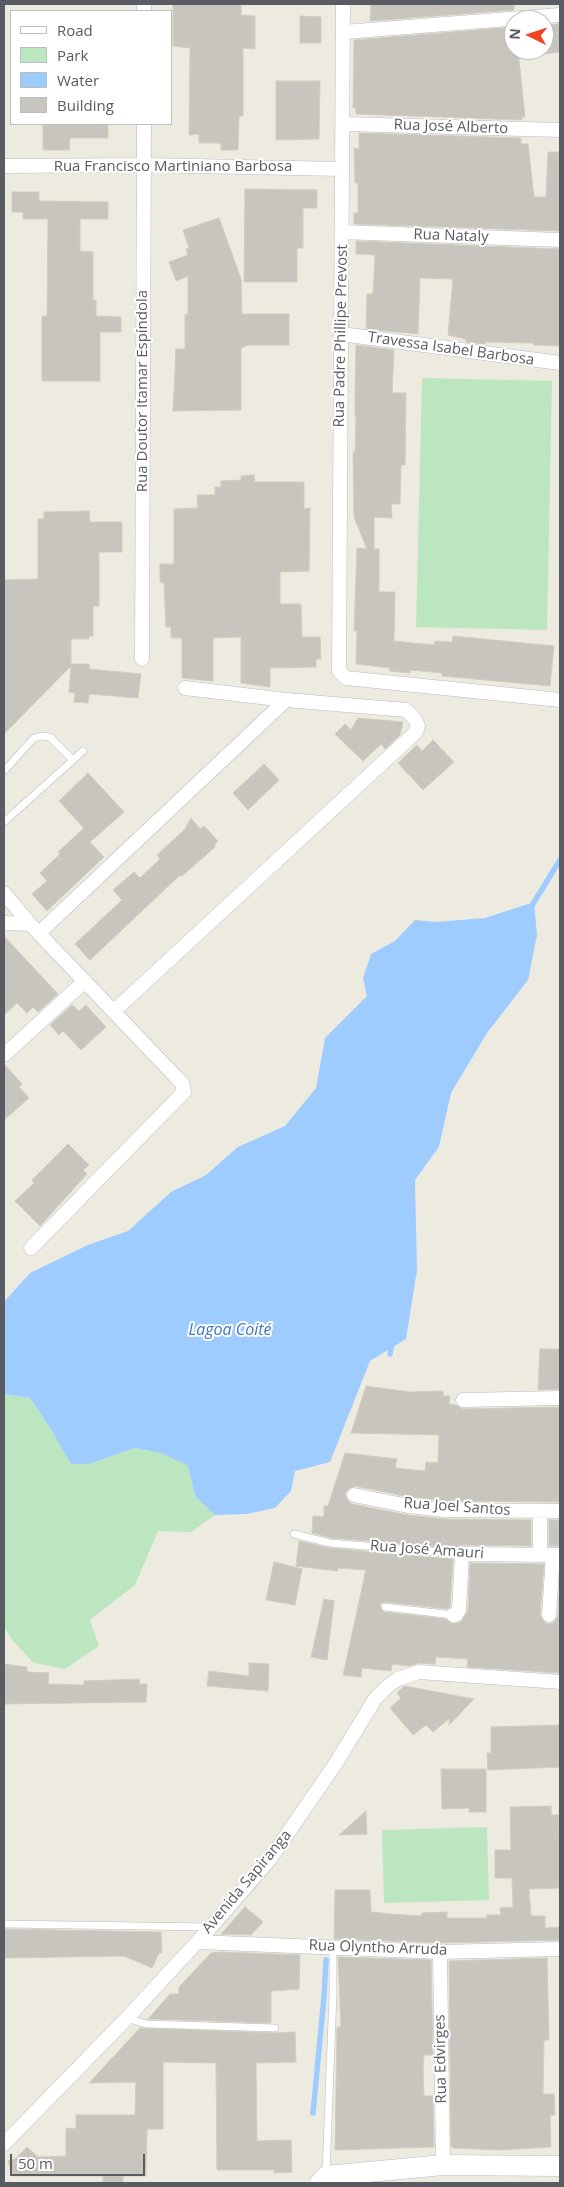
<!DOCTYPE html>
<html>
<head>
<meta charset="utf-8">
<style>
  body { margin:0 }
  #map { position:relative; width:564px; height:2187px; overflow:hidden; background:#edebe0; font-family:"Open Sans",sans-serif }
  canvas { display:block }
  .frame { position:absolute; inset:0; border:5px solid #595c62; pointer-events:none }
  .legend { position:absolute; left:10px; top:10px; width:162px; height:115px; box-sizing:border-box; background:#fff; border:1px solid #bdbec0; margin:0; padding:6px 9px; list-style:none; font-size:15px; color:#595c62 }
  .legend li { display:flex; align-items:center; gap:10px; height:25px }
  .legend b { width:25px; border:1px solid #bdbec0 }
  .north { position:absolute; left:504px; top:10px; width:50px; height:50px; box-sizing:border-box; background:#fff; border:1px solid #bdbec0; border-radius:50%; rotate:274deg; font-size:14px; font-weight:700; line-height:20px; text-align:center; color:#595c62 }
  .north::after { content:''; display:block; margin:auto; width:18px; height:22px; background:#ef4524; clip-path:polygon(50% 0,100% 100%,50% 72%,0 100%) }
  .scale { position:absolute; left:10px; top:2154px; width:135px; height:22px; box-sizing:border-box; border:2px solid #595c62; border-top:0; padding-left:6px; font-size:15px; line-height:18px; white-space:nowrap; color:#595c62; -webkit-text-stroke:4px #fff; paint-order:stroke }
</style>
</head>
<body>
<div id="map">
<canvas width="564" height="2187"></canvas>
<div class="frame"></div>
<ul class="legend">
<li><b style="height:6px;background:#fff"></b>Road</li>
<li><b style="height:14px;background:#bbe6bf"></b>Park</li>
<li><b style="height:14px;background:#9eccff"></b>Water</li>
<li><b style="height:14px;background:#c7c5bd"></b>Building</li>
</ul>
<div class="north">N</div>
<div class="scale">50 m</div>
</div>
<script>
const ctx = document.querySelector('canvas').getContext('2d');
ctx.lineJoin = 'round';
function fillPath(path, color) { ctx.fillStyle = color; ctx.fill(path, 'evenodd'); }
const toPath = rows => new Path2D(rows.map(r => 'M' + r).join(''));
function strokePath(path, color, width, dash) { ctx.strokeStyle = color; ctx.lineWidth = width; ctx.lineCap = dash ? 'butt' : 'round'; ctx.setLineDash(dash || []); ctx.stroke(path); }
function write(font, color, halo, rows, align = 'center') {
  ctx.font = font + ' "Open Sans",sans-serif'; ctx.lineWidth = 4; ctx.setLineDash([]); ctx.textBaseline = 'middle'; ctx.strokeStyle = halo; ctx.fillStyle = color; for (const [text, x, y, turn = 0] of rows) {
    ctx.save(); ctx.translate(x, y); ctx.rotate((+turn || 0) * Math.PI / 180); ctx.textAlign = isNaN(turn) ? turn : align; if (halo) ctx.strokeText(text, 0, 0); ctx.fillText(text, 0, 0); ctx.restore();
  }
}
fillPath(toPath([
  [422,378,552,381,547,630,416,627],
  [4,1394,30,1398,50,1428,89,1464,135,1448,161,1453,188,1466,195,1496,215,1515,191,1532,158,1531,135,1585,90,1620,99,1646,65,1669,34,1663,12,1640,4,1627],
  [487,1827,489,1900,384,1903,382,1830]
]), '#bbe6bf');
fillPath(toPath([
  [534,902,537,935,528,980,487,1033,451,1093,439,1147,415,1180,417,1270,406,1339,370,1361,330,1462,295,1471,291,1491,275,1508,247,1514,215,1515,195,1496,188,1466,161,1453,135,1448,89,1464,71,1464,50,1428,30,1398,4,1394,4,1302,30,1273,88,1245,128,1231,171,1192,206,1175,238,1147,285,1126,316,1088,325,1038,367,996,363,978,371,954,395,941,415,920,436,922,485,918]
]), '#9eccff');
strokePath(toPath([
  [531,907,560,860],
  [390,1354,392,1342],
  [313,2113,324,1997,326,1960]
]), '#9eccff', 5.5);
const building = toPath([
  [173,4,241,4,241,15,255,16,255,49,243,48,243,116,239,116,238,150,221,150,221,143,199,143,199,134,189,135,190,48,173,46,173,4],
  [371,4,514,4,514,10,370,21,371,4],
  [300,16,321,17,321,43,300,43,300,16],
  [560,24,560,52,544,54,544,25,560,24],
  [514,27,514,50,518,50,525,117,522,117,522,120,356,114,356,108,353,108,354,40,514,27],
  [276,81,320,81,319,139,276,140,276,81],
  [43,124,108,124,108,138,70,138,69,150,43,150,43,124],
  [359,133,521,138,521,144,528,144,534,197,546,197,548,152,560,152,560,231,354,224,354,213,358,213,358,183,355,183,354,148,359,149,359,133],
  [245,189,317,190,317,208,303,208,303,248,297,248,297,282,244,282,245,189],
  [12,192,39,192,39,201,108,202,108,219,80,219,80,251,93,252,93,300,96,300,96,316,121,317,121,332,100,332,100,381,42,381,42,316,47,316,48,219,23,219,23,212,12,212,12,192],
  [219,218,241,279,242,314,289,314,289,345,248,345,241,348,241,410,173,411,176,349,185,349,185,314,188,315,188,276,176,281,169,262,188,255,186,249,189,248,183,230,219,218],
  [356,241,560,249,560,346,534,345,534,343,485,342,485,344,466,342,466,339,448,335,453,279,420,278,418,334,366,329,367,294,373,294,375,255,356,254,356,241],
  [356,345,394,350,392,393,406,393,405,465,401,465,400,504,391,504,392,518,374,517,374,549,379,549,379,592,395,592,394,641,434,645,435,641,452,642,453,636,554,646,550,686,442,676,442,673,410,670,410,673,389,671,390,668,356,664,357,631,354,631,357,548,367,549,354,517,353,452,355,452,356,417,355,417,355,393,356,345],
  [254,475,255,482,304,482,304,509,310,508,309,571,280,572,280,604,301,604,302,637,320,637,321,659,316,659,316,667,270,668,270,687,241,683,241,637,213,638,213,681,182,678,182,638,171,638,171,627,166,627,164,583,160,582,160,564,174,564,174,509,198,508,197,495,215,495,215,487,221,487,221,481,241,480,241,476,254,475],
  [89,511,90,522,122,522,122,552,99,552,99,606,93,606,93,636,89,636,89,639,71,639,71,664,89,664,89,669,141,674,138,698,89,694,88,703,74,702,75,693,69,692,71,666,4,734,4,580,38,579,38,519,44,519,44,512,89,511],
  [358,718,403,722,400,735,385,749,381,744,363,761,335,734,345,724,351,730,358,718],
  [433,740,454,762,423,790,398,763,417,745,422,751,433,740],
  [264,764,279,780,248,810,233,793,264,764],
  [88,773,124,812,90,842,104,857,47,911,32,894,47,881,40,873,60,854,58,852,84,828,59,801,88,773],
  [191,818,200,829,204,826,218,841,214,845,215,847,181,877,180,875,90,960,75,944,122,900,113,890,134,872,140,878,160,859,157,855,185,829,191,818],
  [4,936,58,994,38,1012,33,1007,27,1013,17,1003,4,1015,4,936],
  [72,1005,79,1011,86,1005,106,1027,81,1050,63,1031,59,1035,50,1025,72,1005],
  [4,1064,22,1084,19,1087,29,1098,4,1120,4,1064],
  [68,1144,89,1165,83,1170,87,1174,40,1226,15,1201,34,1183,32,1180,68,1144],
  [540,1349,560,1349,560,1389,538,1390,540,1349],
  [366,1386,410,1392,443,1391,443,1396,450,1396,449,1404,456,1405,463,1409,560,1407,560,1502,446,1501,409,1497,355,1486,348,1489,345,1494,348,1501,352,1504,407,1515,445,1519,531,1520,531,1546,462,1545,456,1548,331,1538,312,1533,313,1516,324,1517,324,1506,328,1506,345,1453,397,1459,395,1468,425,1471,426,1462,438,1463,439,1435,351,1433,366,1386],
  [549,1520,560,1520,560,1546,549,1546,549,1520],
  [299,1541,330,1548,453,1559,450,1607,447,1609,386,1602,381,1603,380,1607,384,1612,446,1619,453,1624,461,1622,468,1611,470,1563,544,1564,540,1615,544,1622,548,1624,553,1623,558,1616,560,1578,560,1673,467,1667,468,1659,436,1657,435,1664,419,1663,409,1666,392,1664,391,1671,362,1668,361,1677,343,1675,366,1570,338,1568,337,1571,296,1566,299,1541],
  [274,1562,302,1569,295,1605,266,1600,274,1562],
  [324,1599,334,1601,327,1660,311,1657,324,1599],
  [249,1663,269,1664,268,1691,207,1686,209,1671,249,1676,249,1663],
  [4,1664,27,1667,27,1672,49,1673,48,1684,84,1685,84,1681,140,1679,139,1684,147,1684,146,1702,4,1704,4,1664],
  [404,1686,405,1686,474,1699,449,1725,450,1718,433,1732,426,1725,413,1735,390,1708,401,1698,397,1693,404,1686],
  [560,1725,560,1767,488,1770,487,1753,491,1753,491,1727,560,1725],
  [441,1769,486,1769,486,1812,469,1812,469,1808,442,1809,441,1769],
  [551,1806,551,1815,559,1815,560,1888,529,1889,531,1916,545,1916,545,1928,560,1927,560,1940,440,1943,334,1939,335,1890,370,1890,371,1912,392,1914,422,1916,422,1913,447,1912,447,1918,487,1918,487,1915,501,1915,500,1908,513,1907,512,1878,495,1878,495,1850,511,1850,510,1807,551,1806],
  [366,1811,367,1834,339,1835,366,1811],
  [245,1907,263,1922,251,1935,221,1934,245,1907],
  [4,1929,161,1932,162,1953,159,1953,152,1968,124,1956,4,1958,4,1929],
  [223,1952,300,1955,299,1989,271,1991,271,2023,148,2019,170,1994,179,1994,179,1987,211,1953,223,1952],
  [338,1957,431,1960,433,2055,424,2055,423,2069,424,2096,433,2096,434,2147,335,2150,337,2027,341,2027,338,1957],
  [547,1958,549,2040,544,2040,543,2094,554,2094,555,2115,550,2115,551,2147,502,2150,453,2148,451,2146,449,1961,547,1958],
  [140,2028,275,2033,295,2032,296,2062,256,2063,257,2141,291,2140,292,2172,274,2173,274,2170,217,2170,216,2063,163,2062,163,2129,147,2129,146,2176,123,2176,123,2182,103,2182,103,2176,14,2176,8,2161,15,2159,27,2147,38,2157,66,2156,66,2128,76,2129,76,2115,135,2115,136,2082,89,2083,140,2028]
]);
fillPath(building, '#c7c5bd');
strokePath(building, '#d1cdbe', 1);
const lane = toPath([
  [4,771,34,738,41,736,50,737,73,760],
  [4,822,83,751],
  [294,1534,330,1543,462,1554],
  [385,1607,453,1615],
  [4,1924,210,1927],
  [127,2018,146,2024,275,2028],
  [326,2174,333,1994,333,1947]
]);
const street = toPath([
  [343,4,339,671,346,678,560,700],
  [144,11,144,4],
  [344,32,560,15],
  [343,124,560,130],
  [4,166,144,165,342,169],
  [342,232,560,240],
  [341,334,560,363],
  [142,659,144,124],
  [4,893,30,924,176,1077,182,1083,184,1092,31,1248],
  [4,923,30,924],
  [40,932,286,700],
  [114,1011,416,732,418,726,415,719,406,710,286,700,185,688],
  [4,1055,85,981],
  [463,1400,560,1398],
  [354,1495,408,1506,445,1510,560,1511],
  [540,1555,540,1512],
  [453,1615,456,1615,459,1610,462,1554,560,1555],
  [549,1615,553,1555],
  [197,1942,440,1952,560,1949],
  [440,1952,443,2165],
  [4,2144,127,2018,211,1927,270,1859,336,1763,375,1699,389,1685,398,1679,419,1672,560,1682]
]);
const secondary = toPath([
  [320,2183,326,2176,443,2165,560,2166]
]);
strokePath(lane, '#b8bac0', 8);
strokePath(street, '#b8bac0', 15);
strokePath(secondary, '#b9bcc3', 21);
strokePath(lane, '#fff', 7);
strokePath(street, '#fff', 14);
strokePath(secondary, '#fff', 20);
write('15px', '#595c62', '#fff', [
  ["Rua José Alberto",451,127,2],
  ["Rua Francisco Martiniano Barbosa",173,167],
  ["Rua Nataly",451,236,2],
  ["Rua Padre Phillipe Prevost",341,336,-89],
  ["Travessa Isabel Barbosa",451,349,8],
  ["Rua Doutor Itamar Espíndola",143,391,-90],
  ["Rua Joel Santos",457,1507,4],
  ["Rua José Amauri",427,1550,4],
  ["Avenida Sapiranga",247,1882,-50],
  ["Rua Olyntho Arruda",378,1948,2],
  ["Rua Edvirges",441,2059,-91]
]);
write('italic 16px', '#3d74c6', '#fff', [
  ["Lagoa Coité",230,1330]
]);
</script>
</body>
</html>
